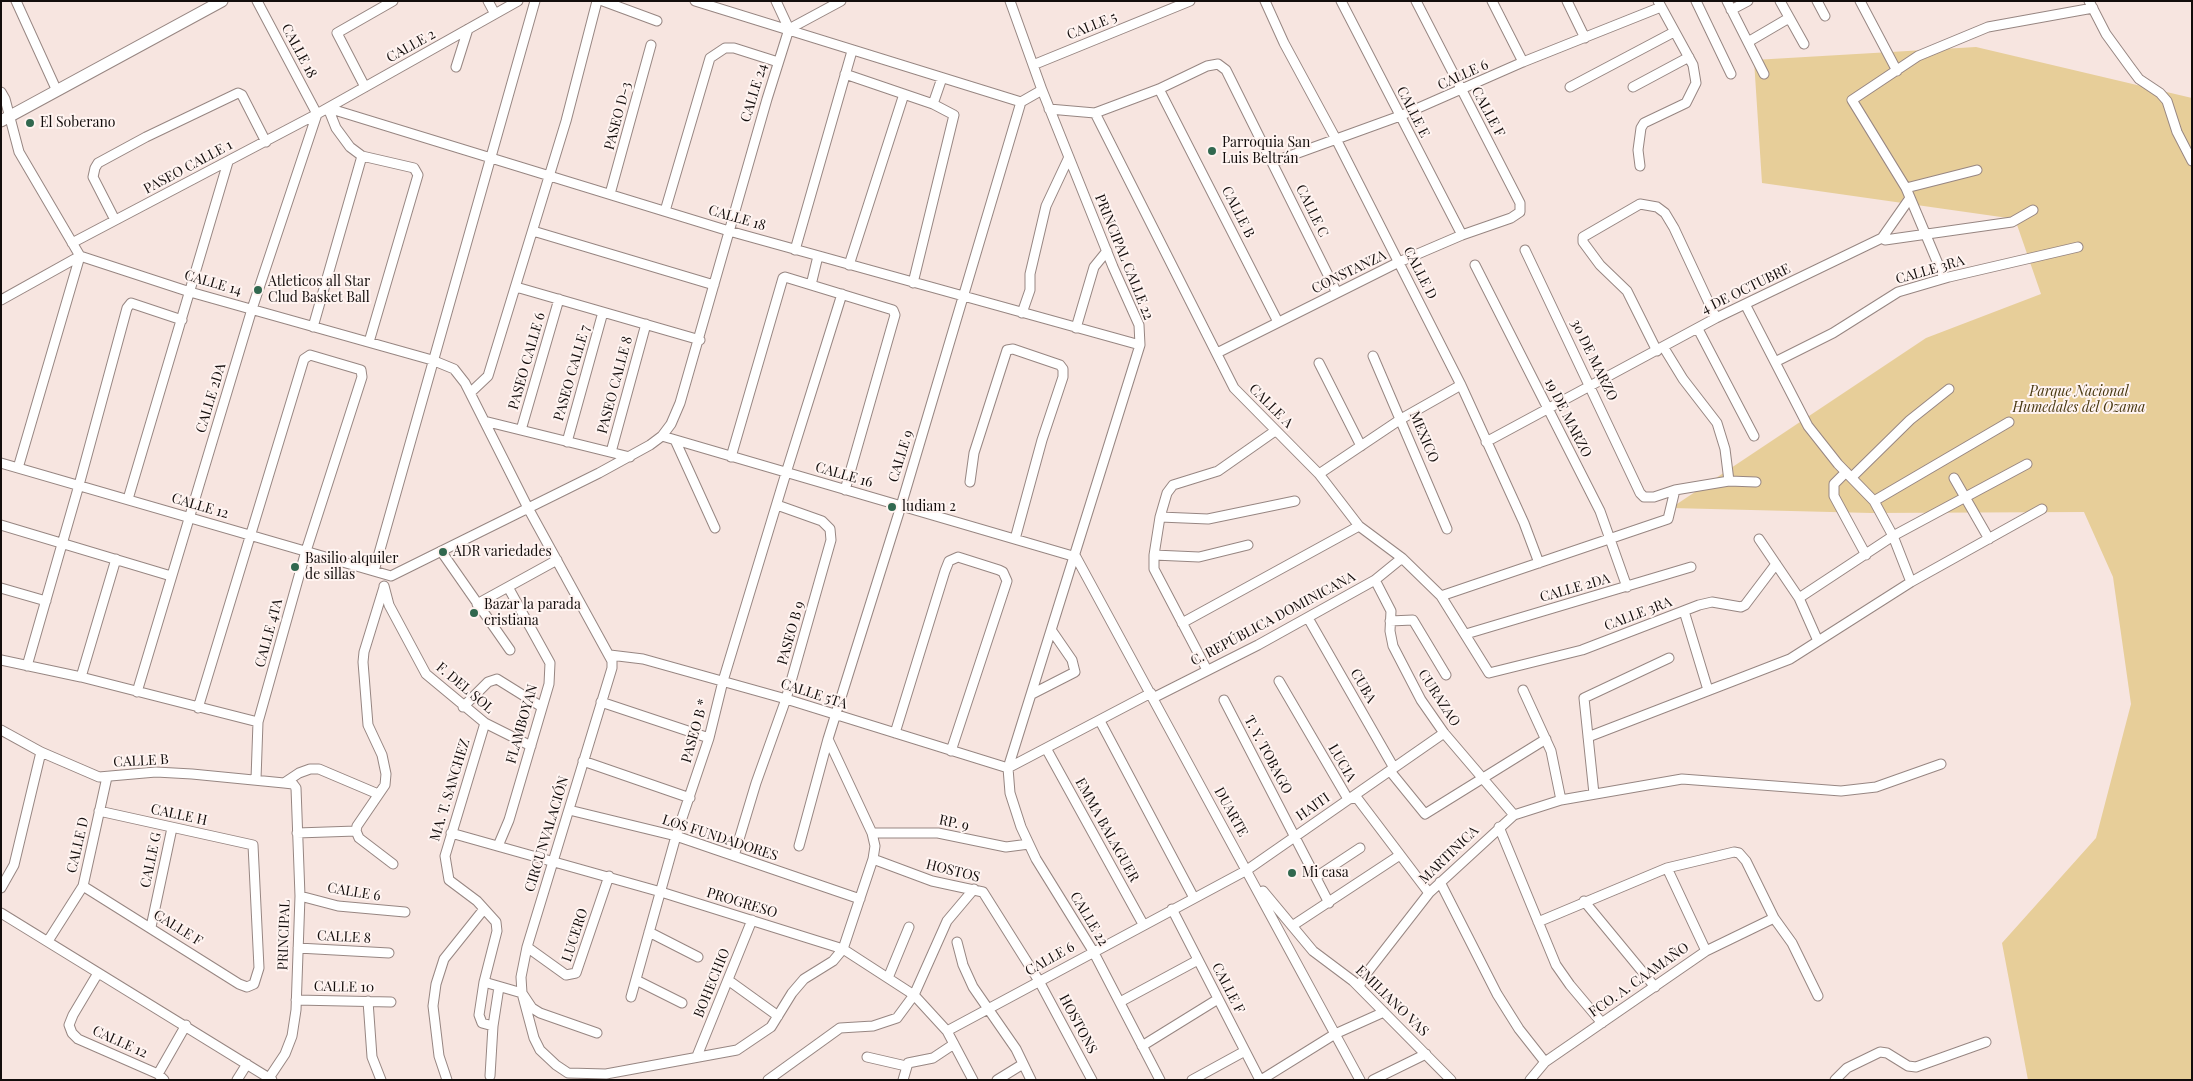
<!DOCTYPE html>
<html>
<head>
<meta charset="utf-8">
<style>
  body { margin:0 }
  #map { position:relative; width:2193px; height:1081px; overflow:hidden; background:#f7e5e0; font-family:"Playfair Display",serif }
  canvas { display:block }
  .frame { position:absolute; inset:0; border:2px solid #130d0c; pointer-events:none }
</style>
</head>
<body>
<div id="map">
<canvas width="2193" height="1081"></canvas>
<div class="frame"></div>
</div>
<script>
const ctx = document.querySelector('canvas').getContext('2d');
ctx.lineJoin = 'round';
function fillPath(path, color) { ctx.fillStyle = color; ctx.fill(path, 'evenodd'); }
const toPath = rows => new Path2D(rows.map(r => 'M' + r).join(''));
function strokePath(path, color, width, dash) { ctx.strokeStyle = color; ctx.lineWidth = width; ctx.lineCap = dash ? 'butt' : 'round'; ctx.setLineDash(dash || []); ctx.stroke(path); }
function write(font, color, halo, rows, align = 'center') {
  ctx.font = font + ' "Playfair Display",serif'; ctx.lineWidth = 4; ctx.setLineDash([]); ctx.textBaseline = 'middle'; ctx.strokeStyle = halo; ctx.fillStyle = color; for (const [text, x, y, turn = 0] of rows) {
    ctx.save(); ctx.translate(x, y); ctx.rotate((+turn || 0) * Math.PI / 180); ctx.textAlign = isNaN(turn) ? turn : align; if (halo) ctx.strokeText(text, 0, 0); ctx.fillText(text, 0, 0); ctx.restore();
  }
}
fillPath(toPath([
  [1976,47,2192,98,2192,1080,2028,1080,2002,943,2096,838,2131,704,2113,577,2084,512,1871,513,1671,508,1926,338,2041,294,2015,219,1762,183,1754,60]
]), '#e7ce99');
const minor = toPath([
  [16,1,57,91],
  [257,1,317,114],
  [488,1,495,14],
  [603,1,657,21],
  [695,1,1021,102,1042,90],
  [1010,1,1042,90,1113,267,1139,325,1140,345,1008,768,1010,793,1021,827,1036,859,1093,951,1160,1080],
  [1265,1,1284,43,1337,141,1461,385,1524,523,1539,563],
  [1341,1,1462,235],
  [1492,1,1523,62],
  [1567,1,1585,38],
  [1696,1,1731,74],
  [1727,1,1764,74],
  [1780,1,1804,44],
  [1817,1,1825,16],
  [1860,1,1897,71],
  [2089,1,2106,34,2130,67,2139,79,2160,93,2167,101,2177,132,2192,161],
  [1731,10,1748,1],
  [789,29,841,1],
  [1748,42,1789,18],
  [1033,65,1190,1],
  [456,67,468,29],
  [845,74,933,104,954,115,913,283],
  [365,87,337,33,393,1],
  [1570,87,1674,32],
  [1633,87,1689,57],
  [1159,89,1278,322],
  [1,92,5,99,19,152,80,256],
  [933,104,942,78],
  [328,108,729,231,1140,345],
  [328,108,336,128,350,147,362,156,414,168,418,175,369,342],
  [1049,109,1095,113,1159,89,1207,66,1218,64,1226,70,1337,293],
  [1095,113,1234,388,1319,474,1359,526,1402,558,1441,596,1489,673,1582,650,1699,605,1712,602,1741,607,1745,605,1776,564],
  [1273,162,1400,116,1523,62,1661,7],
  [1640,166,1638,150,1641,128,1644,123,1686,103,1696,83,1693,65,1658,1],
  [1906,188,1977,170],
  [610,194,651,45],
  [665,211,710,58,725,48,734,48,778,62],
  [115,220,93,177,95,168,98,163,146,137,238,93,242,95,266,142],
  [533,231,714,285],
  [1882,238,1910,198],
  [72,243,317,114,518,1],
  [795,250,852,51],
  [1525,250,1640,493,1644,497,1654,497,1675,490,1729,481,1756,482],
  [80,256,190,292,432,360,454,369,465,383,528,508,612,661,612,668,527,947,521,977,522,993,534,1038,540,1050,556,1065,568,1073,606,1074,737,1050,771,1027,792,993,804,979,833,961,843,949,873,859,875,846,872,833,828,739],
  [849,265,904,94],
  [1475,265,1600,511,1627,587],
  [1944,278,1906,188,1852,100,1918,56,1988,27,2093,8],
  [811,285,818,256],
  [516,287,700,340],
  [1,300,80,256],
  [1745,304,1808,426,1838,464,1874,501,1893,536,1911,582],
  [1022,313,1030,290,1030,274,1046,206,1069,157],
  [313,327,362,156],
  [1076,328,1094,267,1107,251],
  [1698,329,1754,436],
  [1664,348,1683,379,1717,423,1725,449,1729,481],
  [1657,351,1627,291,1600,265,1583,242,1583,237,1640,204,1657,207,1665,213,1674,228,1716,318],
  [1217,353,1399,262,1462,235,1511,218,1520,212,1520,203,1416,1],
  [1373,356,1447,529],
  [1775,362,1833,333,1898,292,1949,277,2078,247],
  [1319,363,1361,446],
  [470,393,488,376,566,121,597,1],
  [484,421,630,457],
  [521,430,559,299],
  [662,436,1076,557],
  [675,440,715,528],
  [567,442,603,312],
  [1486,442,1716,318,1882,238,1885,240,2012,222,2033,210],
  [611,452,646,324],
  [731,457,783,278,785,277,893,310,895,315,845,490],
  [1,463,391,576,599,473,650,445,662,436,671,424,680,403,767,99,789,29,776,1],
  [18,468,80,256],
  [1846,472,1834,484,1834,496,1866,555],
  [1319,474,1401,419,1461,385],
  [1852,477,1910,420,1949,389],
  [1954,478,1989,539],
  [970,482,974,453,1007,350,1013,349,1060,365,1063,369,1063,377,1042,440,1015,539],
  [128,499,228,162],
  [1874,501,2009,422],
  [1160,517,1208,519,1295,501],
  [1,525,171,576],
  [1759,539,1799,598,1818,641],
  [441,551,510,650],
  [1154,555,1199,557,1248,545],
  [1076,557,1360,1080],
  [374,571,535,1],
  [1375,580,1391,611,1390,631,1393,646,1421,700,1444,733,1514,815],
  [384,586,389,605,426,674,485,723,531,746],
  [384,587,364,652,363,662,368,725,382,755,386,774,385,785,357,826,356,831,359,838,393,864],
  [1,588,46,601],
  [1441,596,1668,519,1675,490],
  [1799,598,1893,536,2027,464],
  [477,604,557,560],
  [1684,611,1708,690],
  [1308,618,1394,768],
  [1390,621,1413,620,1446,675],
  [1182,623,1359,526],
  [1466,634,1691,567],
  [610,655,643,659,786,699,1008,768],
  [1,660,81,677,258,722],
  [27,666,79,485,127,308,131,303,182,320],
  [1207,670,1154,569,1154,555,1160,517,1167,493,1173,485,1218,471,1275,431],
  [81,677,116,559],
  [1279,681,1348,799],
  [1523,690,1551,751,1561,800],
  [137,692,252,309,317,114],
  [1032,694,1075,672,1072,660,1052,631],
  [1153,698,1258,645,1375,580,1402,558],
  [1224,700,1329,903],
  [601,702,709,738],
  [463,707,488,682,497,679,542,707],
  [198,708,304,359,310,355,361,370,362,377,306,551,258,722,256,779],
  [1100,721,1194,898],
  [485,723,445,856,449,880,477,901,496,922,497,931,484,982,479,1015,482,1023,493,1026],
  [1,730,41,752,99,777,156,772,192,774,284,783,293,784,296,788,300,896,296,1010,292,1036,285,1054,269,1078,272,1080],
  [895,733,945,571,949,561,958,557,999,570,1003,572,1007,581,951,751],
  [1588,737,1790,659,1911,582,2042,509],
  [1047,750,1143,924],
  [583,761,690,798],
  [1008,768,1151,693],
  [1390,771,1425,814,1546,739],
  [284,783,299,773,310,769,319,769,378,794],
  [1594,794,1584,698,1669,658],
  [1348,799,1357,798,1429,893],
  [569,810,676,836,860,899],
  [1499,827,1556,965,1570,985,1602,1023],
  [297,833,356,831],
  [451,833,661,892,843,949,914,995,947,1031,973,1080],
  [872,833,938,833,1006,847,1029,844],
  [498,846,509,820,549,684,550,663,508,587],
  [799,846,828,739,901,506,1021,102],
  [734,856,756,783,786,699,831,540,830,529,822,521,777,505],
  [873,859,932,881,983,892,1039,981,1092,1080],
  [1667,868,1706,951],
  [1316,877,1360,848],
  [1440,882,1497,994,1519,1029,1545,1062],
  [83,886,239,984,247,987,254,984,259,968,253,845,99,811],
  [1,888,14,865,41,752],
  [1263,891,1313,951,1353,981,1451,1080],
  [300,896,338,906,405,912],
  [1584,901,1655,987],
  [1172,909,1260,1080],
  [1,913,269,1078],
  [1538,922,1667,868,1734,852,1739,853,1746,861,1774,918,1792,943,1818,996],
  [1292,926,1400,855],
  [151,927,172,828],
  [649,932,698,957],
  [48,941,83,886,107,777],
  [957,942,963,965,973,987,1016,1049,1031,1080],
  [527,947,566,975,576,973,609,876],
  [298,948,389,953],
  [98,973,73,1015,69,1025,72,1033,78,1039,158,1074,164,1080],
  [888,978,909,927],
  [636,980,682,1003],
  [728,980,778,1016],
  [484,982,522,993,532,1008,540,1013,597,1033],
  [1359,986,1366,974,1429,893,1514,815,1561,800,1682,779,1841,791,1876,787,1941,764],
  [631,997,676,836,709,738,723,681,786,473,842,294],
  [296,1000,391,1002],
  [368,1001,372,1057,381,1080],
  [1120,1002,1198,960],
  [947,1031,1247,870,1444,733],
  [1142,1046,1218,999],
  [697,1056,752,920],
  [867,1057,906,1066],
  [158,1074,186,1025],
  [490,1076,493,1026,499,987],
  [237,1080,247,1064],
  [447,1080,439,1056,433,1006,436,984,444,959,484,909],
  [768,1080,840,1028,873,1026,897,1018,914,995,947,921,974,889],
  [903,1080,908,1063,933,1058,954,1044],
  [997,1080,1023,1064],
  [1192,1080,1245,1051],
  [1261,1080,1335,1034,1384,1012],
  [1373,1080,1426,1054],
  [1530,1080,1545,1062,1706,951,1774,918],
  [1835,1080,1847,1068,1880,1052,1887,1053,1908,1066,1916,1067,1986,1042]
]);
const secondary = toPath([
  [1,121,222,1]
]);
strokePath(minor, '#978682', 11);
strokePath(secondary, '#978682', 13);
strokePath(minor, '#fff', 9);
strokePath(secondary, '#fff', 11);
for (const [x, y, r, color] of [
  [30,123,5,"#31684f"],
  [1212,151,5,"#31684f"],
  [258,290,5,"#31684f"],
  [892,507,5,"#31684f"],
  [443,552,5,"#31684f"],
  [295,567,5,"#31684f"],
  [474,613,5,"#31684f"],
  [1292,873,5,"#31684f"]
]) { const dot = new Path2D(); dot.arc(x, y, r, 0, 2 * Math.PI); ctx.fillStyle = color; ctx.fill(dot); strokePath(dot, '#fff4f1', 2); }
write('14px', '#130d0c', '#fff4f1', [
  ["CALLE 5",1092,26,-22],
  ["CALLE 2",411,46,-29],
  ["CALLE 18",299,51,62],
  ["CALLE 6",1463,75,-24],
  ["CALLE 24",754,93,-73],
  ["CALLE E",1413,112,63],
  ["CALLE F",1488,112,62],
  ["PASEO D-3",618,116,-75],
  ["PASEO CALLE 1",188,167,-28],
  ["CALLE C",1312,211,64],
  ["CALLE B",1238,212,63],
  ["CALLE 18",737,218,16],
  ["PRINCIPAL CALLE 22",1124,257,68],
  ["CALLE 3RA",1930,270,-16],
  ["CONSTANZA",1349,272,-26],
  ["CALLE D",1420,273,63],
  ["CALLE 14",213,283,16],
  ["4 DE OCTUBRE",1746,289,-26],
  ["30 DE MARZO",1594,360,64],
  ["PASEO CALLE 6",527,361,-74],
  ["PASEO CALLE 7",572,373,-74],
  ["PASEO CALLE 8",615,385,-75],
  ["CALLE 2DA",211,398,-73],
  ["CALLE A",1271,406,45],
  ["19 DE MARZO",1568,418,63],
  ["MEXICO",1424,437,67],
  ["CALLE 9",901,456,-73],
  ["CALLE 16",844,475,16],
  ["CALLE 12",200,506,16],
  ["CALLE 2DA",1575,588,-16],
  ["CALLE 3RA",1638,614,-21],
  ["C. REPÚBLICA DOMINICANA",1273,619,-28],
  ["CALLE 4TA",269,633,-75],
  ["PASEO B 9",791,633,-74],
  ["CUBA",1363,686,60],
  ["F. DEL SOL",465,688,40],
  ["CALLE 5TA",814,694,18],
  ["CURAZAO",1439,698,57],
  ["FLAMBOYAN",522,724,-74],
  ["PASEO B *",695,731,-74],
  ["T. Y. TOBAGO",1268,755,62],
  ["CALLE B",141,761,-3],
  ["LUCIA",1342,763,60],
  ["MA. T. SANCHEZ",450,790,-73],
  ["HAITI",1313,807,-35],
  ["DUARTE",1231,812,61],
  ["CALLE H",179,815,12],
  ["RP. 9",954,823,12],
  ["EMMA BALAGUER",1107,830,61],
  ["CIRCUNVALACIÓN",547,834,-73],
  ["LOS FUNDADORES",720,838,18],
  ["CALLE D",78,845,-77],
  ["MARTINICA",1449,855,-44],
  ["CALLE G",151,860,-78],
  ["HOSTOS",953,871,14],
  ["CALLE 6",354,892,9],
  ["PROGRESO",742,903,17],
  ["CALLE 22",1089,919,59],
  ["CALLE F",178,928,32],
  ["PRINCIPAL",284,935,-88],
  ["LUCERO",575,935,-72],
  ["CALLE 8",344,937,3],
  ["CALLE 6",1050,959,-29],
  ["FCO. A. CAAMAÑO",1639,980,-35],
  ["BOHECHIO",712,983,-68],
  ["CALLE 10",344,987,1],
  ["CALLE F",1228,988,63],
  ["EMILIANO VAS",1392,1001,44],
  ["HOSTONS",1078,1024,62],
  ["CALLE 12",120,1042,24]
]);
write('14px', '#130d0c', '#fff4f1', [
  ["El Soberano",40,123],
  ["Parroquia San",1222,143],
  ["Luis Beltrán",1222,159],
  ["Atleticos all Star",268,282],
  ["Clud Basket Ball",268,298],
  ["ludiam 2",902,507],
  ["ADR variedades",453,552],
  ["Basilio alquiler",305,559],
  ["de sillas",305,575],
  ["Bazar la parada",484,605],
  ["cristiana",484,621],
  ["Mi casa",1302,873]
], 'left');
write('italic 14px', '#493912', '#fff4f1', [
  ["Parque Nacional",2079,392],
  ["Humedales del Ozama",2079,408]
]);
</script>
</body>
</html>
